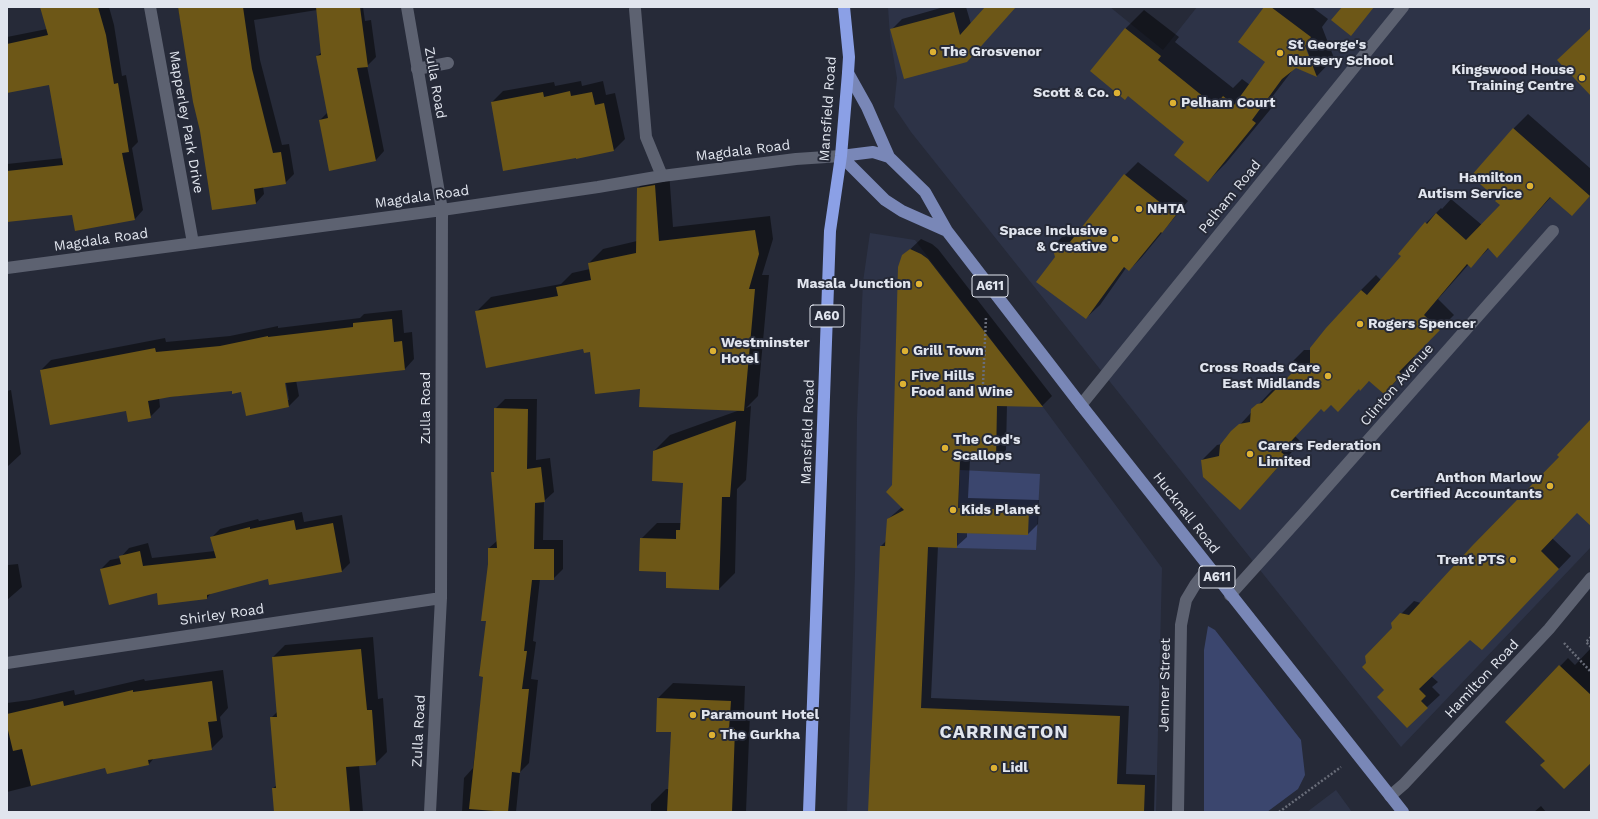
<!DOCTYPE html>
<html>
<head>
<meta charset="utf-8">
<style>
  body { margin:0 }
  #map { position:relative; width:1598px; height:819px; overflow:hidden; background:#262a38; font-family:"Work Sans",sans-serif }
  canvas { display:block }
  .frame { position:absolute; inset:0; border:8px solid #e1e5ee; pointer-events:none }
</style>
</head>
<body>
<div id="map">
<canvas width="1598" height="819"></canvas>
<div class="frame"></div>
</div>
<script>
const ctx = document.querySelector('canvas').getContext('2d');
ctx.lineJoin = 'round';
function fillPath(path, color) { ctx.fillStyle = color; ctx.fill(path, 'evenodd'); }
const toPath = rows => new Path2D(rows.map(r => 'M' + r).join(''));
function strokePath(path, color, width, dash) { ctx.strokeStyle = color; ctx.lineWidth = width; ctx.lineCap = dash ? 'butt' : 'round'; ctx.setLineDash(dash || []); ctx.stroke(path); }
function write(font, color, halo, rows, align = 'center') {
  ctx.font = font + ' "Work Sans",sans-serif'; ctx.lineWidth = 4; ctx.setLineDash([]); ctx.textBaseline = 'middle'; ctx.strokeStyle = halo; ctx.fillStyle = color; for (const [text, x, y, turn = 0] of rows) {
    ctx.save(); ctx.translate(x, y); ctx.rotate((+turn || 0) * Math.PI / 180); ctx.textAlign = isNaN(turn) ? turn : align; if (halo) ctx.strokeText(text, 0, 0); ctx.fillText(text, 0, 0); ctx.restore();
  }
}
fillPath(toPath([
  [888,7,1110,7,1163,50,1197,7,1591,7,1591,547,1401,747,911,132,894,107,897,78,890,37],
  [870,233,915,240,1043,407,1162,568,1156,812,847,812,855,572,857,417,863,282],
  [1336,790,1352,812,1307,812]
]), '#2d3347');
fillPath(toPath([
  [960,470,1040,474,1036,550,957,548],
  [1208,626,1215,630,1301,740,1305,775,1298,789,1267,812,1204,812,1204,650]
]), '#3b466e');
fillPath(toPath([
  [42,7,109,7,114,25,122,76,126,75,138,142,132,148,143,210,135,219,72,214,7,221,7,164,63,158,50,84,7,92,7,37,47,29],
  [178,7,363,7,365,21,371,20,376,57,367,66,384,151,376,160,330,169,320,120,328,112,317,56,322,52,317,10,254,20,260,60,282,145,289,144,294,174,285,183,263,186,264,194,256,203,201,131],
  [944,7,966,7,971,24,986,7,1016,7,905,77,891,30,902,19],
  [1266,7,1312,7,1328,19,1322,27,1334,58,1317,76,1295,67,1269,101,1274,105,1226,163,1208,181,1186,142,1128,95,1091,71,1126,28,1144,10,1179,37,1175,42,1233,88,1242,79,1250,85,1267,62],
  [1304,41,1309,55,1308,56,1302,42],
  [581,81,582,86,603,81,606,95,615,93,625,139,614,150,577,158,492,102,503,91,554,82,555,86],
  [1528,114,1591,169,1591,195,1572,215,1551,197,1497,256,1489,248,1471,267,1469,264,1438,299,1454,315,1413,356,1416,359,1399,378,1384,393,1370,380,1359,388,1321,408,1295,436,1301,442,1240,509,1202,460,1217,445,1222,444,1273,389,1278,388,1292,375,1289,365,1304,350,1311,350,1361,290,1376,275,1381,280,1402,256,1400,254,1426,223,1441,208,1442,209,1451,199,1482,225,1501,205,1498,199,1513,129],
  [1138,162,1188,201,1142,257,1129,270,1126,268,1100,305,1086,318,1056,257,1053,246,1066,233,1081,230,1125,175],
  [669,171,673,227,770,216,773,239,762,275,769,275,758,396,746,408,751,406,746,480,737,489,735,573,719,589,667,571,641,539,657,523,682,523,685,483,654,451,670,435,740,410,642,387,591,351,476,312,491,297,561,284,572,273,590,269,589,263,603,249,637,241,638,188,653,174],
  [921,239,932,244,938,249,1052,396,1042,406,1007,405,1006,450,996,460,970,459,968,498,1039,500,1038,524,1028,534,967,533,967,537,956,547,938,546,931,698,1129,706,1126,774,1155,775,1154,812,869,812,881,546,886,541,888,519,902,507,893,485,903,256],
  [402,310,404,333,412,332,414,359,405,369,296,380,299,396,289,406,246,415,242,391,233,390,159,398,160,407,150,417,127,410,41,370,51,360,165,338,166,342,230,336,278,326,278,328,360,318,364,314],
  [283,378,285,378,289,400,287,400],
  [11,390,21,454,7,467,7,391],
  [505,399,537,399,536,460,550,458,554,492,544,501,543,540,563,540,563,569,553,579,540,579,533,641,536,642,531,679,538,680,529,763,520,772,516,812,462,812,464,778,473,768,484,676,489,548,498,540,492,473,495,470,495,409],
  [1591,420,1591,511,1577,512,1552,538,1571,556,1494,636,1470,638,1431,676,1438,682,1432,687,1440,695,1427,707,1385,690,1394,629,1401,614,1414,601,1421,603,1561,457],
  [302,512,304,522,342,515,350,563,342,571,269,578,212,592,207,598,158,592,101,569,110,560,120,558,129,548,148,543,152,558,215,551,211,538,220,529,258,519,259,521],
  [7,561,8,565,18,564,22,587,7,600],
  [373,637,378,699,383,698,387,752,375,764,359,765,363,812,275,812,273,788,277,785,271,718,278,711,273,657,285,645],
  [1591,648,1591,761,1546,760,1506,722,1568,658,1575,665],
  [223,670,228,708,220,717,223,737,211,749,155,757,149,764,106,767,7,792,7,703,30,700,74,690,75,695,144,679,145,681],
  [673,683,745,686,744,714,750,714,746,812,651,812,651,804,666,789,669,789,672,732,658,698],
  [1541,806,1546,812,1534,812]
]), '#0007');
fillPath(toPath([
  [40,7,98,7,106,35,114,84,118,83,129,152,122,153,135,220,75,231,72,215,7,222,7,171,63,165,49,85,7,93,7,44,48,35],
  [178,7,243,7,252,69,273,153,281,152,286,184,254,189,256,204,212,210,200,131,193,102],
  [316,7,360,7,368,67,357,68,376,161,329,171,319,120,328,118,316,56,321,55],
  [985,7,1016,7,967,62,904,79,890,29,954,12,960,35],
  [1264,7,1271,7,1311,37,1305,46,1317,77,1296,68,1282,79,1252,120,1256,123,1208,182,1174,155,1184,142,1128,96,1125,100,1090,71,1125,28,1161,56,1158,60,1215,106,1223,96,1234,105,1265,62,1238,42],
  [1342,7,1374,7,1351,36,1331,20],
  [1591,28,1591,96,1557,60],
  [570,91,571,96,592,92,595,105,604,103,614,151,576,159,576,158,503,171,491,102,543,92,544,97],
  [1513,128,1590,196,1572,216,1550,197,1497,258,1488,248,1471,268,1467,264,1424,315,1440,330,1399,372,1402,374,1384,394,1369,381,1360,391,1359,389,1338,412,1331,405,1324,412,1321,409,1281,452,1287,457,1240,510,1203,477,1201,460,1219,456,1220,445,1231,431,1239,424,1250,422,1251,409,1257,404,1262,403,1291,374,1288,365,1310,364,1310,348,1326,328,1361,290,1367,295,1401,256,1398,254,1425,222,1427,224,1436,213,1466,240,1500,205,1495,201,1497,199,1471,176],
  [1124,174,1176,215,1162,233,1161,232,1129,271,1124,267,1086,319,1036,282,1055,257,1052,246,1070,242],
  [655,185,659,241,755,230,759,254,749,289,755,289,744,411,639,407,640,389,595,394,590,352,584,353,583,349,486,368,475,311,558,296,556,287,591,280,588,263,636,253,637,188],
  [910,249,921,254,928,259,1043,407,997,406,996,461,960,460,958,508,1029,510,1028,535,957,533,957,548,928,547,921,708,1120,716,1117,784,1145,785,1144,812,868,812,880,546,885,546,887,519,904,510,886,492,892,485,898,267,902,255],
  [392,319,394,342,402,341,405,370,285,383,289,407,246,416,241,392,232,394,232,391,170,397,148,401,151,418,128,422,126,411,50,425,40,370,155,348,156,352,220,346,268,336,268,337,353,327,353,323],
  [494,408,528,409,527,469,541,467,545,502,535,503,534,549,554,549,554,580,532,580,524,651,527,651,522,689,529,689,520,773,512,772,508,812,469,809,483,677,479,676,486,621,481,621,488,564,488,548,497,548,491,472,494,472],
  [1591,419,1591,526,1577,513,1541,551,1559,569,1482,650,1470,640,1419,689,1426,696,1421,701,1428,708,1407,728,1377,697,1384,690,1362,667,1366,663,1365,656,1392,628,1391,623,1400,613,1409,615,1472,546,1559,457,1557,455],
  [736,421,730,497,722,497,719,590,666,588,666,572,639,571,640,538,676,539,676,530,680,530,683,483,652,481,653,451],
  [294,520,296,530,333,523,342,572,269,585,268,579,207,595,207,599,158,605,157,593,109,605,100,569,121,564,119,556,140,551,143,566,216,558,210,537,250,527,250,529],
  [361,649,367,710,372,710,376,765,346,767,350,812,274,812,272,788,276,788,270,717,277,717,272,657],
  [1559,665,1591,695,1591,763,1564,789,1540,765,1545,761,1505,722],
  [212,681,217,721,208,722,212,750,148,760,149,765,107,774,105,768,31,786,22,749,13,751,7,726,7,714,63,701,64,706,133,690,133,692],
  [657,698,731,701,729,729,735,729,732,812,667,812,671,732,656,732]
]), '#6d5717');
strokePath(toPath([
  [983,384,986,317],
  [1591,637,1586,642,1591,647],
  [1564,643,1591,672],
  [1279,812,1341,767]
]), '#696d79', 2.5, [2, 2]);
strokePath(toPath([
  [635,9,646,137,662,176],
  [417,69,448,63]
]), '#5d6271', 12);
strokePath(toPath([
  [150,7,193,243],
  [407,7,442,210,441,598,430,812],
  [7,268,442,210,598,187,662,176,796,159,841,156],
  [1081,405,1403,7],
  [1230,595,1303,514,1553,231],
  [7,663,441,598],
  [1390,796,1404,784,1549,629,1591,578],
  [1178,812,1181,625,1186,600,1195,585,1209,567]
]), '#5d6271', 12);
strokePath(toPath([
  [848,73,867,107,889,157],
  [841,156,873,152,889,157,925,192,947,231,1081,405,1403,812],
  [841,156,885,200,902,211,947,231]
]), '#7987b7', 12);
strokePath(toPath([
  [809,812,830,231,841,156,848,73,849,57,844,7]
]), '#8ba0e6', 12);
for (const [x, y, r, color] of [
  [933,52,4,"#ddb133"],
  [1280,53,4,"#ddb133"],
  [1582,78,4,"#ddb133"],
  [1117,93,4,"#ddb133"],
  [1173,103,4,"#ddb133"],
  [1530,186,4,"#ddb133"],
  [1139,209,4,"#ddb133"],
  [1115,239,4,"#ddb133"],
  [919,284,4,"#ddb133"],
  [1360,324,4,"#ddb133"],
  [713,351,4,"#ddb133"],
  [905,351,4,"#ddb133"],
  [1328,376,4,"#ddb133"],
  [903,384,4,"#ddb133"],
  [945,448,4,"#ddb133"],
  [1250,454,4,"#ddb133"],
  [1550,486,4,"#ddb133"],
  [953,510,4,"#ddb133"],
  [1513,560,4,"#ddb133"],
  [693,715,4,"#ddb133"],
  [712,735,4,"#ddb133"],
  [994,768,4,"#ddb133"]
]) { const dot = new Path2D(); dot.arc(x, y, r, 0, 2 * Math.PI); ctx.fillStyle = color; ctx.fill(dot); strokePath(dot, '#262a38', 1.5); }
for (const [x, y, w] of [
  [990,286,36],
  [827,316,34],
  [1217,577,36]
]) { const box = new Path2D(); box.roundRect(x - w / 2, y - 11, w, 22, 3); ctx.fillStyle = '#262a38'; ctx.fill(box); strokePath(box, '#e1e5ee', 1); }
write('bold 13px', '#e1e5ee', null, [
  ["A611",990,286],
  ["A60",827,316],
  ["A611",1217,577]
]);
write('bold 14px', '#e1e5ee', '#262a38', [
  ["St George's",1288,45],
  ["Nursery School",1288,61],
  ["The Grosvenor",941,52],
  ["Kingswood House",1574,70,"right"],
  ["Training Centre",1574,86,"right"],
  ["Scott & Co.",1109,93,"right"],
  ["Pelham Court",1181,103],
  ["Hamilton",1522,178,"right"],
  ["Autism Service",1522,194,"right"],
  ["NHTA",1147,209],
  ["Space Inclusive",1107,231,"right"],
  ["& Creative",1107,247,"right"],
  ["Masala Junction",911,284,"right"],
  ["Rogers Spencer",1368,324],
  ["Westminster",721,343],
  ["Hotel",721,359],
  ["Grill Town",913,351],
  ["Cross Roads Care",1320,368,"right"],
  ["East Midlands",1320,384,"right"],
  ["Five Hills",911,376],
  ["Food and Wine",911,392],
  ["The Cod's",953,440],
  ["Scallops",953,456],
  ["Carers Federation",1258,446],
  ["Limited",1258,462],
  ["Anthon Marlow",1542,478,"right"],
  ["Certified Accountants",1542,494,"right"],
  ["Kids Planet",961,510],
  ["Trent PTS",1505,560,"right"],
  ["Paramount Hotel",701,715],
  ["The Gurkha",720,735],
  ["Lidl",1002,768]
], 'left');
write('14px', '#e1e5ee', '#262a38', [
  ["Zulla Road",435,83,80],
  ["Mansfield Road",828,109,-86],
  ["Mapperley Park Drive",186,122,80],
  ["Magdala Road",743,151,-7],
  ["Magdala Road",422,197,-8],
  ["Pelham Road",1230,197,-51],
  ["Magdala Road",101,240,-8],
  ["Clinton Avenue",1397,385,-49],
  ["Zulla Road",426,408,-90],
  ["Mansfield Road",808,432,-88],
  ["Hucknall Road",1186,513,52],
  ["Shirley Road",222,615,-8],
  ["Hamilton Road",1482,679,-47],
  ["Jenner Street",1165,685,-89],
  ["Zulla Road",419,731,-87]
]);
ctx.letterSpacing = '1px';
write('bold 18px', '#e1e5ee', '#262a38', [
  ["CARRINGTON",1004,733]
]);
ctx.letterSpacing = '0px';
</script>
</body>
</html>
